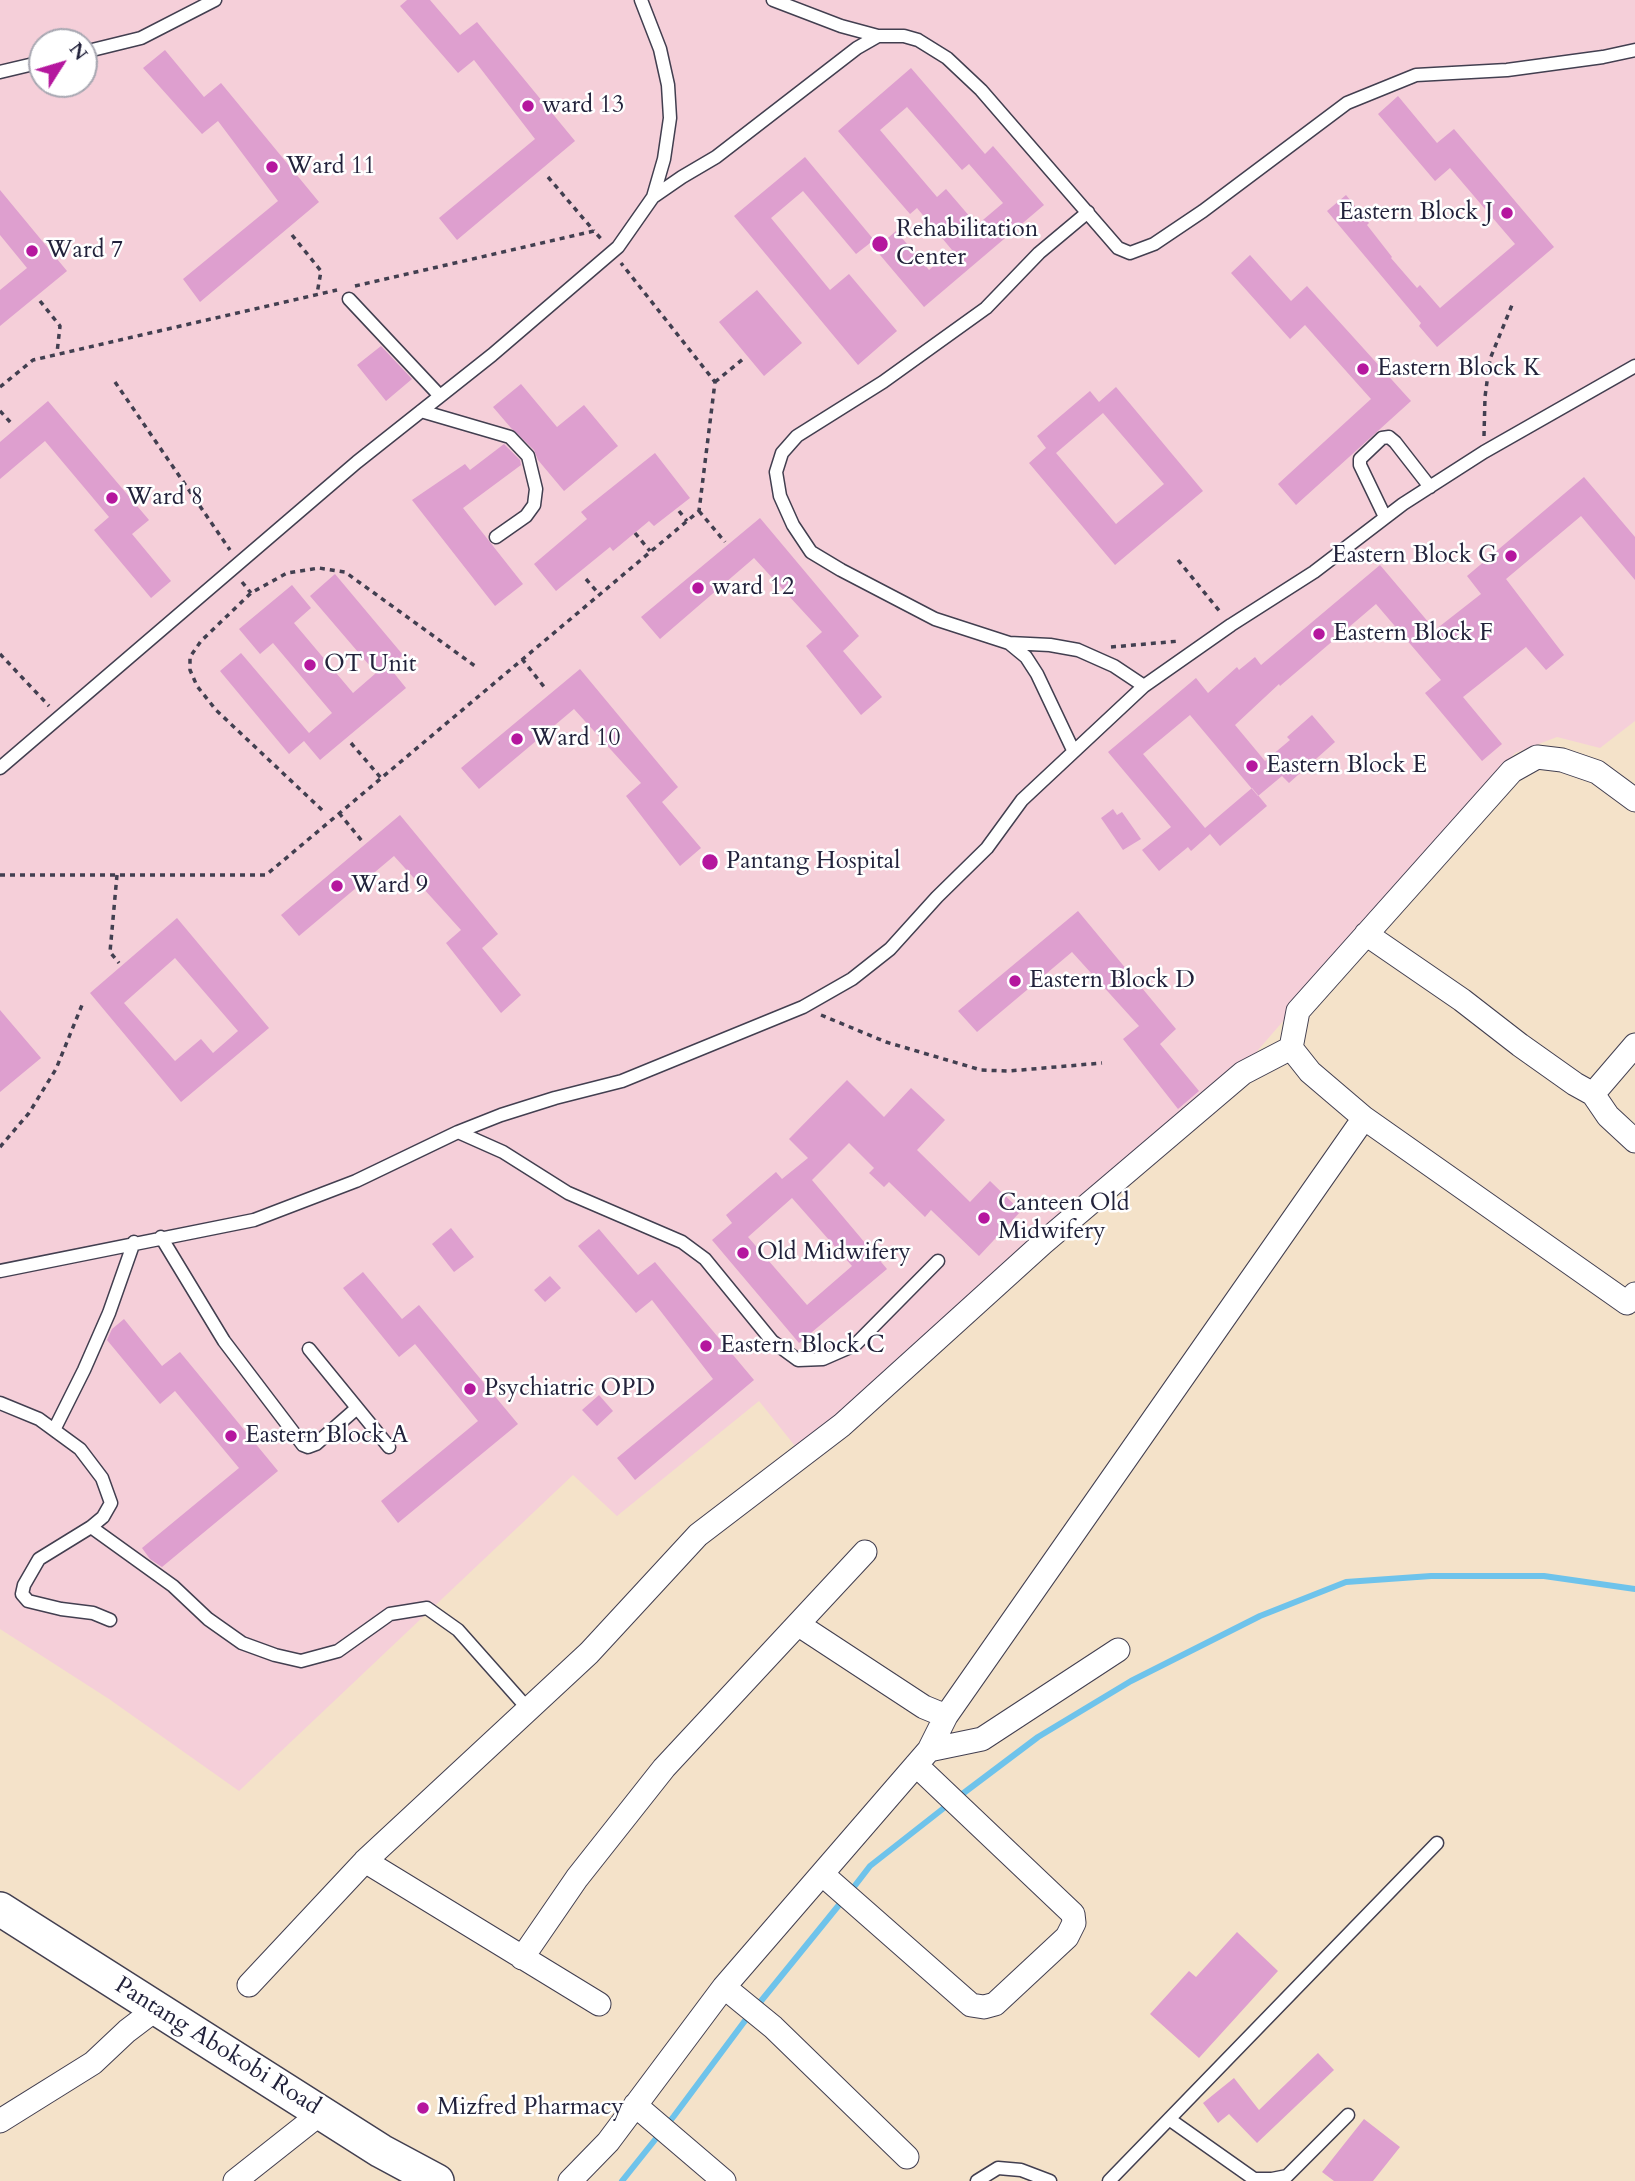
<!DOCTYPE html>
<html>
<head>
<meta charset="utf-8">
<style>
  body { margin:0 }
  #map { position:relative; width:1635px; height:2181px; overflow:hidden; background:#f4e2c9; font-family:Cardo,serif }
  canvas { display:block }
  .north { position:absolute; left:28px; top:28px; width:70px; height:70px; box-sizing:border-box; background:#fff; border:2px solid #a7a7b1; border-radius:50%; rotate:53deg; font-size:19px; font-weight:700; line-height:28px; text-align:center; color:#22223b }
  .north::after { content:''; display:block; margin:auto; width:24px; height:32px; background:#b5179e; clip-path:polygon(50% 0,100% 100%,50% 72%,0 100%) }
</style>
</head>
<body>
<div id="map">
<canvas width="1635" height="2181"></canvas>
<div class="north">N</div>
</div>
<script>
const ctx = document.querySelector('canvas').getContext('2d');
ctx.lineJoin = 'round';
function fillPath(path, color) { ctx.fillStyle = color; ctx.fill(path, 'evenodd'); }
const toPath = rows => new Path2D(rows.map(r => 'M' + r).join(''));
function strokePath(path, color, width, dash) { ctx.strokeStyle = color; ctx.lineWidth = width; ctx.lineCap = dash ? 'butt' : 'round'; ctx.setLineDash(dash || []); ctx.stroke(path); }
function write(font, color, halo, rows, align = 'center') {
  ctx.font = font + ' Cardo,serif'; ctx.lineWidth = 5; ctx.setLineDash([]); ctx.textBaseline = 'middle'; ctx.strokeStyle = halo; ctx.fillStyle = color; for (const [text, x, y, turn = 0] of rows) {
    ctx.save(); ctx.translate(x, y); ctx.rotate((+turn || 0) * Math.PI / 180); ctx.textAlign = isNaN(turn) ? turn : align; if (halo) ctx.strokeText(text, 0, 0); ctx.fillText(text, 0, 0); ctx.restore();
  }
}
fillPath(toPath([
  [0,0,1635,0,1635,721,1600,748,1557,737,1515,753,1246,1064,799,1451,759,1401,617,1516,573,1475,239,1791,109,1699,0,1629],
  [42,42,84,42,84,84,42,84]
]), '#f5cfd9');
strokePath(toPath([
  [957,1798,1038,1737,1131,1681,1260,1616,1346,1582,1431,1576,1544,1576,1635,1589],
  [850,1892,870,1866,949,1804],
  [622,2181,674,2116,744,2022,843,1900]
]), '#6ec3eb', 6);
fillPath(toPath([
  [407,0,430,0,460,35,477,22,575,141,457,240,439,218,535,139,474,60,458,73,400,6],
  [165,50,204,97,221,83,319,202,200,302,183,279,278,201,218,121,202,134,143,68],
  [911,68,985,154,993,146,1044,205,924,307,875,249,896,231,929,270,952,250,917,208,910,214,838,131],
  [907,107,962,170,969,164,1003,203,977,225,946,189,937,197,880,130],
  [1398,96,1437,143,1454,129,1554,247,1437,347,1419,326,1421,323,1327,211,1346,195,1369,223,1367,225,1392,257,1391,258,1417,288,1420,285,1440,308,1515,244,1450,168,1435,181,1378,114],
  [805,157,874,240,856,254,803,191,771,218,830,290,849,274,897,331,858,365,734,216],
  [0,190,67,271,0,326,0,290,27,268,0,235],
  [1250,255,1291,301,1307,286,1411,401,1296,505,1278,484,1371,399,1305,325,1290,339,1231,273],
  [757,290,802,343,764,376,719,322],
  [381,346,412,379,386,401,357,365],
  [521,384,557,427,584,405,618,446,564,491,538,460,534,450,511,428,493,407],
  [1116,387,1203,491,1115,565,1029,463,1046,448,1037,436,1090,391,1099,402],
  [1103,413,1164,484,1116,524,1056,453],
  [48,401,149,520,132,534,171,581,151,598,94,530,109,517,45,441,0,479,0,442],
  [504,444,520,460,521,465,463,508,523,584,495,606,412,500,465,464,470,470],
  [655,453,690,498,654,526,649,521,613,551,610,547,556,591,534,564,587,519,581,512],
  [1584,477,1635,537,1635,580,1581,516,1506,579,1564,655,1546,670,1526,647,1463,697,1502,744,1482,761,1425,693,1441,680,1376,604,1280,686,1279,684,1235,725,1265,761,1290,740,1287,737,1312,715,1335,742,1289,783,1282,776,1258,796,1190,715,1143,754,1205,828,1252,788,1267,806,1220,846,1210,834,1191,851,1188,847,1159,871,1142,850,1171,827,1108,752,1196,678,1208,693,1237,667,1239,670,1255,657,1261,665,1380,565,1435,630,1481,594,1467,576],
  [760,518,859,636,843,651,882,697,861,715,806,646,822,632,754,558,660,639,641,617],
  [335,574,403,655,389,667,406,688,320,760,304,741,289,754,220,671,241,653,309,733,332,713,273,643,260,654,239,629,292,585,311,608,294,623,353,693,376,673,310,596],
  [580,669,678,787,662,802,701,848,680,866,626,796,641,783,574,709,479,789,461,768],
  [1113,809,1117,815,1122,812,1141,839,1123,850,1101,818],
  [400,815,498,934,482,948,521,995,501,1013,446,943,461,930,394,856,299,936,281,915],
  [1078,911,1176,1029,1160,1044,1199,1091,1178,1109,1123,1039,1139,1026,1072,952,977,1032,958,1011],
  [177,918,269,1028,181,1102,90,993],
  [175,958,238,1031,213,1053,201,1039,175,1061,124,1003],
  [0,1010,41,1058,0,1092],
  [847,1080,884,1117,911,1088,945,1120,917,1150,970,1202,990,1181,1021,1211,979,1256,931,1210,925,1217,889,1182,884,1187,869,1173,874,1168,849,1143,812,1180,887,1269,799,1343,712,1240,732,1223,726,1215,776,1172,782,1179,808,1158,789,1139],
  [792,1198,852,1266,807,1305,748,1237],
  [451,1228,474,1257,454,1272,432,1244],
  [599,1229,638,1275,655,1262,754,1380,635,1480,617,1458,713,1379,652,1300,636,1313,578,1246],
  [363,1272,402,1319,419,1305,518,1424,398,1523,381,1501,478,1421,415,1344,399,1357,343,1288],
  [550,1276,561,1288,545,1302,534,1290],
  [124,1319,162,1366,180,1352,278,1471,162,1567,150,1559,142,1548,239,1468,175,1391,160,1404,107,1340,112,1329],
  [599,1395,613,1411,597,1426,582,1410],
  [1237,1932,1278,1971,1199,2058,1150,2014,1189,1971,1196,1977],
  [1318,2053,1334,2070,1257,2143,1229,2114,1218,2123,1203,2103,1234,2078,1259,2110],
  [1364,2119,1400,2147,1373,2181,1334,2181,1322,2172]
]), '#de9fcf');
const lane = toPath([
  [773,0,841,26,878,36,904,36,918,40,947,58,981,90,1118,248,1130,253,1154,244,1203,211,1347,103,1416,75,1507,70,1603,57,1635,50],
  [84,52,141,38,215,0],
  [0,72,42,62],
  [653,197,682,177,716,157,857,48,878,36],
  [349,299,440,396],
  [421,411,510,437,528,456,536,489,534,505,526,516,496,537],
  [1385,517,1360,465,1360,459,1382,438,1389,437,1395,442,1430,487],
  [1009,643,1050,645,1078,650,1114,666,1144,686],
  [1073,750,1037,674,1026,657,1009,643,935,619,841,570,811,552,793,525,780,496,776,472,782,453,797,436,883,382,986,308,1039,253,1088,212],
  [0,768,357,462,492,355,618,247,653,197,664,159,670,118,668,85,660,49,641,0],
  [458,1132,503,1152,568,1193,682,1242,705,1259,772,1341,798,1360,823,1359,855,1345,938,1261],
  [161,1237,224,1341,303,1445,308,1447,316,1444,357,1408],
  [0,1271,254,1220,356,1181,458,1132,501,1115,555,1098,622,1081,803,1007,852,979,890,949,937,897,987,848,1022,800,1144,686,1231,625,1314,572,1403,504,1484,452,1635,366],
  [309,1349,389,1447],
  [0,1403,39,1419,80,1449,102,1478,111,1503,103,1517,91,1527,39,1559,24,1585,22,1594,28,1601,61,1609,93,1613,110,1620],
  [54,1430,84,1370,109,1313,134,1242],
  [91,1527,173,1586,208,1619,242,1643,275,1655,301,1661,338,1651,390,1614,427,1608,458,1630,529,1710],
  [1169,2119,1254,2179,1272,2179,1287,2176,1348,2115],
  [977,2181,998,2168,1021,2170,1050,2181],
  [1109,2181,1437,1843]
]);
const street = toPath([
  [1366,934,1462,1000,1520,1045,1575,1084,1593,1094,1635,1045],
  [1593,1094,1608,1116,1635,1141],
  [1364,1118,1627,1303,1635,1294],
  [946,1716,1364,1118,1310,1072,1291,1048],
  [929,1750,982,1739,1118,1650],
  [365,1861,599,2004],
  [822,1874,971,2005,984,2007,995,2004,1067,1937,1074,1923,1073,1914,916,1765],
  [522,1958,577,1878,664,1768,865,1552],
  [249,1985,365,1861,589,1653,698,1535,842,1425,1043,1243,1243,1073,1291,1048,1298,1011,1512,771,1537,757,1562,760,1597,772,1635,800],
  [724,1987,773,2027,907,2157],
  [635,2105,724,2181],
  [0,2121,93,2063,127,2031,156,2009],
  [235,2181,321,2113],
  [570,2181,608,2142,724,1987,929,1750,946,1716,924,1707,799,1625]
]);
const secondary = toPath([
  [0,1909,381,2151,437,2181]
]);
strokePath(lane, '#423f50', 15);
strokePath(street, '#423f50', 25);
strokePath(secondary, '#423f50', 36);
strokePath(toPath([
  [548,177,594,231],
  [292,235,321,271,317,294],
  [355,286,594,231,603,241],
  [40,301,60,326,57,353],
  [115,382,230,550],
  [715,382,743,359],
  [0,387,33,360,337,290],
  [0,411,12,424],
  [1484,436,1485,397,1490,359,1512,305],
  [679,511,687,521],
  [699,511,725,542],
  [635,533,650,551],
  [1178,560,1221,613],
  [586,579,599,594],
  [242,582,251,593],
  [1111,647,1180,641],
  [0,654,49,706],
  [522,659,545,688],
  [351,743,381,778],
  [322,810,216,710,197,686,190,670,190,657,201,641,251,593,287,573,319,568,345,572,475,666],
  [339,813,362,841],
  [0,875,266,875,699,511,715,382,621,263],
  [117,875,110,952,119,963],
  [821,1015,886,1042,981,1070,1009,1071,1102,1063],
  [0,1147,29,1113,56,1069,82,1005]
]), '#423f50', 3.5, [5, 5]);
strokePath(lane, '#fff', 12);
strokePath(street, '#fff', 23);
strokePath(secondary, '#fff', 33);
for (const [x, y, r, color] of [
  [528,106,7,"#b5179e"],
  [272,167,7,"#b5179e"],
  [1507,213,7,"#b5179e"],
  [880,244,9,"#b5179e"],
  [32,251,7,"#b5179e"],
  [1363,369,7,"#b5179e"],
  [112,498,7,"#b5179e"],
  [1511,556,7,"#b5179e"],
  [698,588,7,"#b5179e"],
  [1319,634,7,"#b5179e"],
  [310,665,7,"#b5179e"],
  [517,739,7,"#b5179e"],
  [1252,766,7,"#b5179e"],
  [710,862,9,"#b5179e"],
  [337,886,7,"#b5179e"],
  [1015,981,7,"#b5179e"],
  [984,1218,7,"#b5179e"],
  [743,1253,7,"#b5179e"],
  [706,1346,7,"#b5179e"],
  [470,1389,7,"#b5179e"],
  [231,1436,7,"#b5179e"],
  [423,2108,7,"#b5179e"]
]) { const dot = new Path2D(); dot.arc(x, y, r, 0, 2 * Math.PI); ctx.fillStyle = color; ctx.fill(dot); strokePath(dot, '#fff', 2.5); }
write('24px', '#22223b', '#fff', [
  ["ward 13",542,106],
  ["Ward 11",286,167],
  ["Eastern Block J",1493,213,"right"],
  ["Rehabilitation",896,230],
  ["Center",896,258],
  ["Ward 7",46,251],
  ["Eastern Block K",1377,369],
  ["Ward 8",126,498],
  ["Eastern Block G",1497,556,"right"],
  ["ward 12",712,588],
  ["Eastern Block F",1333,634],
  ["OT Unit",324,665],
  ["Ward 10",531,739],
  ["Eastern Block E",1266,766],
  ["Pantang Hospital",726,862],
  ["Ward 9",351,886],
  ["Eastern Block D",1029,981],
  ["Canteen Old",998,1204],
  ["Midwifery",998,1232],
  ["Old Midwifery",757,1253],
  ["Eastern Block C",720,1346],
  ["Psychiatric OPD",484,1389],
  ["Eastern Block A",245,1436],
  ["Mizfred Pharmacy",437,2108]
], 'left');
write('24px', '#22223b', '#fff', [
  ["Pantang Abokobi Road",217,2047,32]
]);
</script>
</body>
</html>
